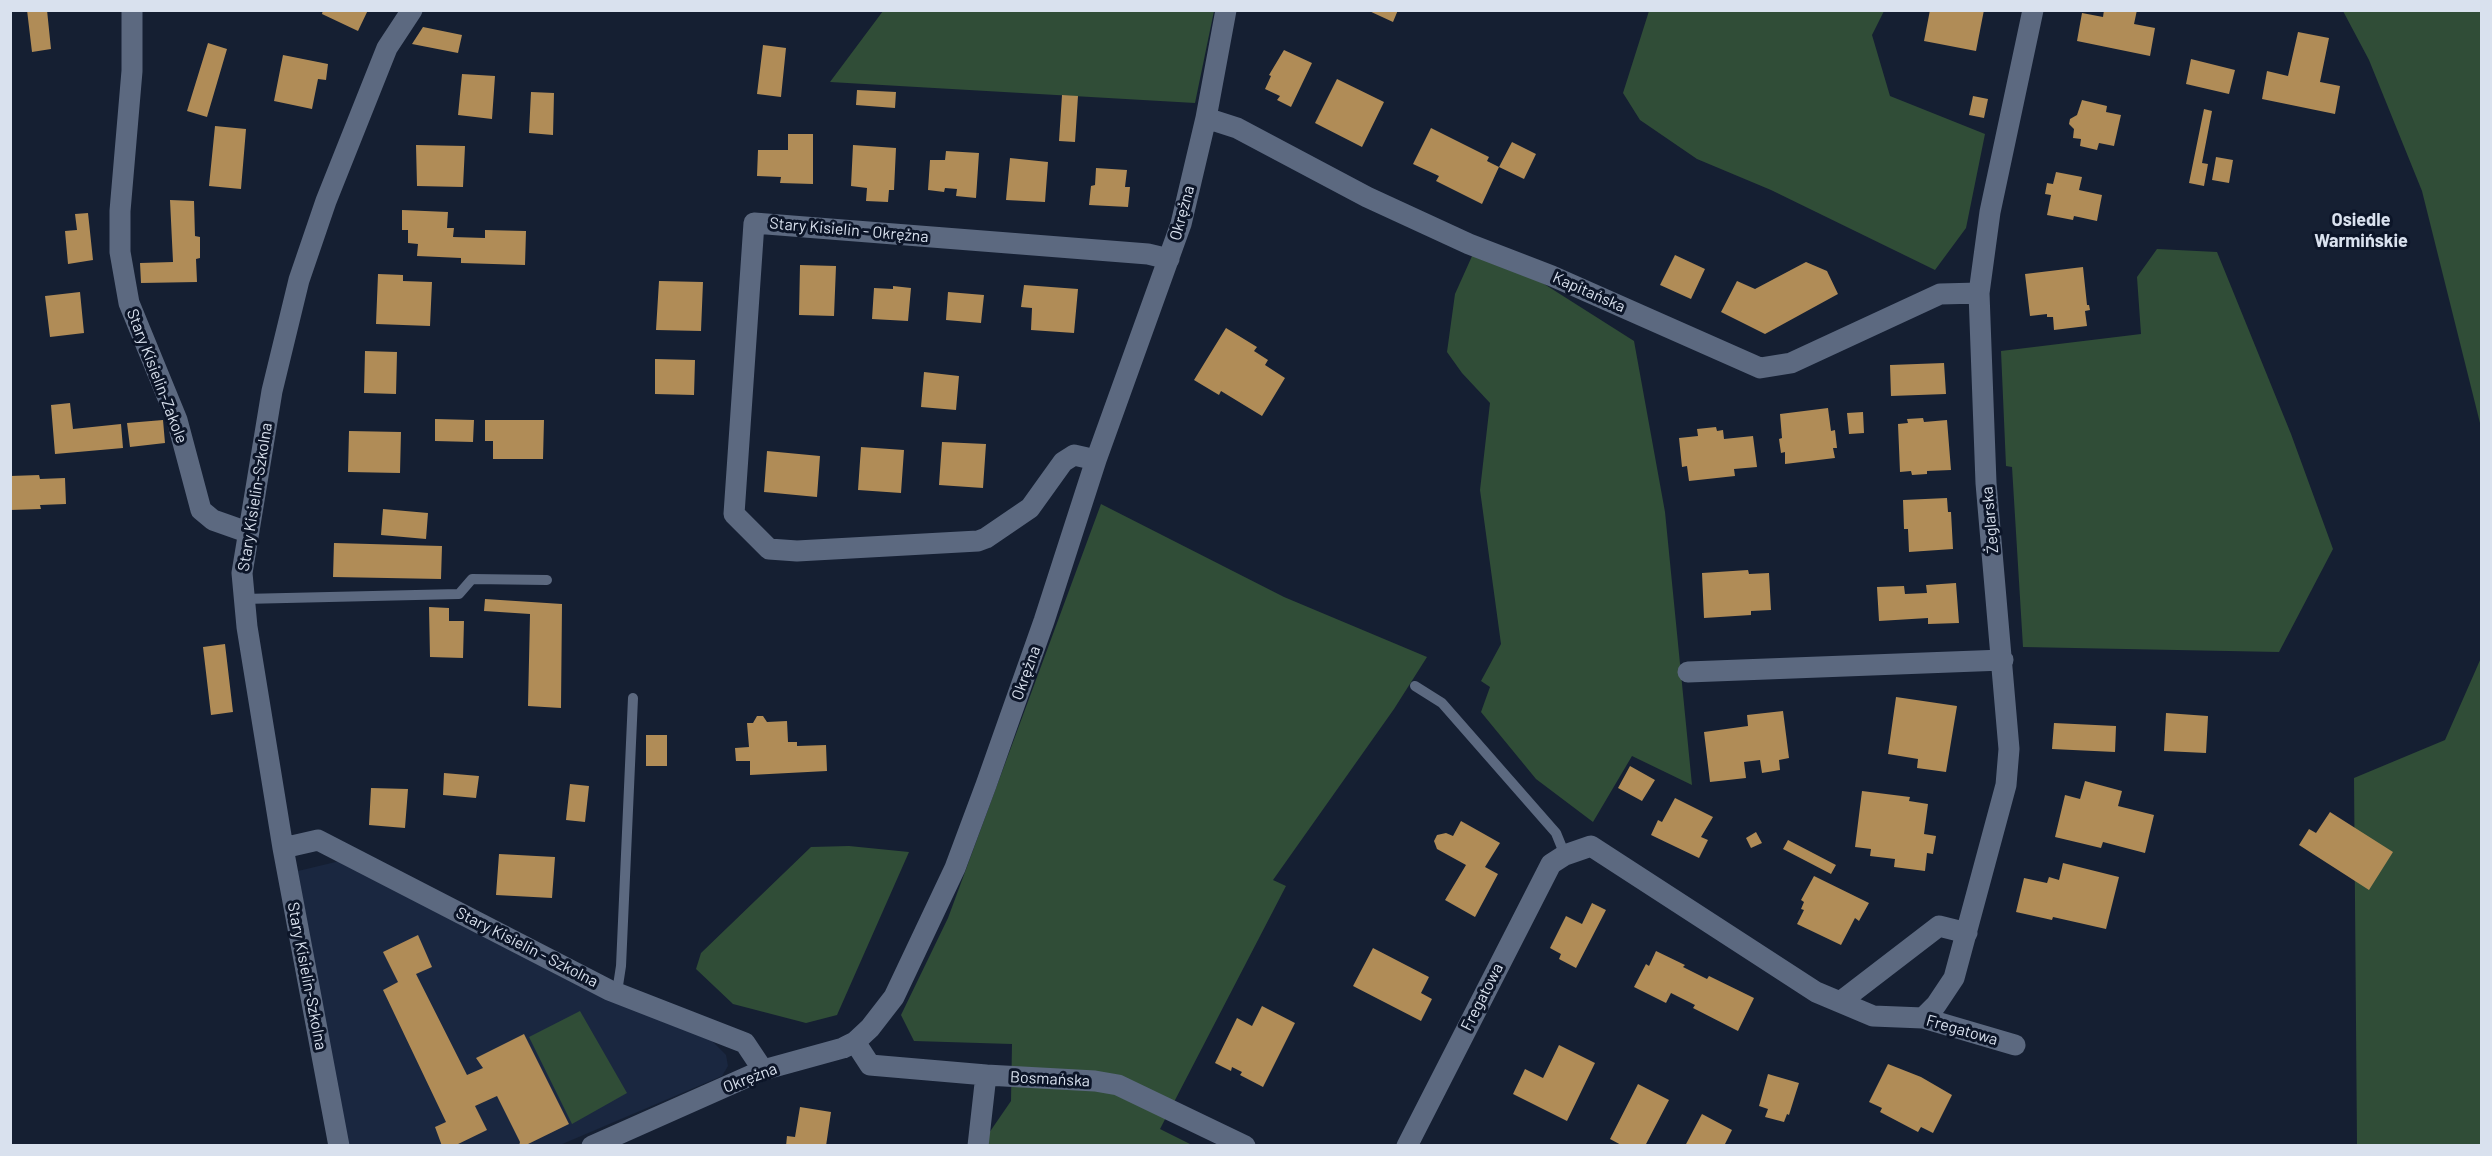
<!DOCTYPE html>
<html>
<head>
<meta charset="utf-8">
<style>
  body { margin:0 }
  #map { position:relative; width:2492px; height:1156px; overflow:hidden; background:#151f32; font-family:Barlow,sans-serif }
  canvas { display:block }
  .frame { position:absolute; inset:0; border:12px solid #d9e1ee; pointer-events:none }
</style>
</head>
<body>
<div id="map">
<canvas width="2492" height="1156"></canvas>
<div class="frame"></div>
</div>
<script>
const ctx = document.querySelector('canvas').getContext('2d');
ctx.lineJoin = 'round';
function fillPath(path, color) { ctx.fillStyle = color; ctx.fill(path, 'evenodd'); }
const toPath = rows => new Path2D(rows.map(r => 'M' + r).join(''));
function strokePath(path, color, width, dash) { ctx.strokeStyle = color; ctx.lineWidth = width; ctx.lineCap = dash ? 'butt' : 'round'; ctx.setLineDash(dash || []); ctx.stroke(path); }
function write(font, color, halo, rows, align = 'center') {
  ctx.font = font + ' Barlow,sans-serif'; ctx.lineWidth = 6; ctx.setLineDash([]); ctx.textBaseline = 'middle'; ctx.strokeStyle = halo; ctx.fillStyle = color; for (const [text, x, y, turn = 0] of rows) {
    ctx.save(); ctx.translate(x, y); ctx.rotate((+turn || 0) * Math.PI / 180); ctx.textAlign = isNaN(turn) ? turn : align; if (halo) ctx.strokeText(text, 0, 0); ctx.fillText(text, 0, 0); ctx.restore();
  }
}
fillPath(toPath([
  [344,860,712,1041,726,1055,728,1066,722,1076,560,1145,346,1145,298,871]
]), '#1a2740');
fillPath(toPath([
  [883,11,1214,11,1195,103,830,82],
  [1649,11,1884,11,1872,35,1890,96,1985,134,1966,228,1935,270,1771,190,1697,159,1640,120,1623,93],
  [2343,11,2481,11,2481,427,2422,191,2369,60],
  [1477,245,1500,256,1634,341,1665,512,1692,785,1632,756,1593,822,1536,779,1481,712,1490,687,1481,681,1501,644,1480,490,1490,403,1462,373,1447,352,1455,294],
  [2157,249,2217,252,2291,434,2333,549,2279,652,2023,647,2012,467,2006,466,2001,351,2141,334,2137,277],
  [1101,504,1284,597,1427,657,1394,709,1273,880,1286,886,1160,1129,1192,1145,988,1145,989,1133,1011,1101,1012,1044,914,1041,901,1015,948,918],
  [2481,658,2481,1145,2357,1145,2354,778,2445,740],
  [849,846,909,852,837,1015,806,1023,733,1004,696,969,701,953,811,847],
  [580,1011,627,1093,572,1124,529,1037]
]), '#304d37');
fillPath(toPath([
  [27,10,47,10,51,49,32,52],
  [323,10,368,10,358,31,322,14],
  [1367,10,1398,10,1393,22],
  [1930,10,1984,10,1976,51,1924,41],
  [2104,10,2137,10,2134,24,2155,28,2150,56,2077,41,2082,13,2103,17],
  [423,27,462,35,458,53,412,44],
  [2298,32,2329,38,2320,82,2340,86,2335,114,2262,99,2267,71,2288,76],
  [208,43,227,49,207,117,187,111],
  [763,45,786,48,781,97,757,94],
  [1284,50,1312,63,1291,107,1277,100,1280,96,1265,89,1271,76,1269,75],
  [283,55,328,64,326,80,318,79,312,109,274,101],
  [2191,59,2235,70,2229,94,2186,84],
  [462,74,495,76,492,119,458,115],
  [1337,79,1384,102,1362,147,1315,123],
  [857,90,896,92,895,108,856,105],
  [531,92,554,93,553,135,529,133],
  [1062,95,1078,96,1075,142,1059,141],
  [1973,96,1988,99,1984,118,1969,115],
  [2082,100,2107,106,2106,112,2121,115,2114,146,2099,143,2097,150,2080,146,2081,139,2073,138,2074,129,2069,124,2070,119,2077,115],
  [2204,109,2212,111,2202,163,2208,164,2204,186,2189,183],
  [215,126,246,129,241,189,209,186],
  [1431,128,1489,157,1487,161,1499,167,1482,204,1436,181,1439,176,1413,164],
  [788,134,813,134,813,184,780,183,781,177,757,176,758,150,788,150],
  [1512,142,1536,154,1524,179,1499,167],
  [416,145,465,146,463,187,417,186],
  [853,145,896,148,894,190,889,190,888,202,866,201,867,188,851,186],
  [946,151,979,153,976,198,956,196,957,189,945,188,944,192,928,190,930,160,945,160],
  [2216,157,2233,160,2229,183,2212,180],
  [1010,158,1048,162,1045,202,1006,200],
  [1096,168,1127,170,1125,187,1130,187,1128,207,1089,205,1091,186,1095,185],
  [2056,172,2082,177,2079,190,2102,195,2097,221,2074,216,2073,220,2047,215,2051,195,2045,194,2047,183,2053,184],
  [170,200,194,201,195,236,200,237,200,258,196,259,197,282,141,283,140,263,173,262],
  [402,210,448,212,447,228,454,228,453,237,485,238,485,230,526,231,525,265,461,263,461,258,417,256,418,244,408,243,408,230,402,230],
  [88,213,93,260,68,264,65,231,77,230,75,214],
  [1675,255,1705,269,1691,299,1660,285],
  [1806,262,1827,271,1838,294,1765,334,1721,312,1737,281,1755,289],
  [800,265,836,266,834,316,799,315],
  [2083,267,2087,305,2089,305,2090,310,2085,311,2087,326,2054,330,2053,317,2047,317,2047,314,2030,316,2025,274],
  [378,274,403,275,403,281,432,282,430,326,376,324],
  [659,281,703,282,701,331,656,330],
  [1024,285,1078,289,1074,333,1031,330,1032,308,1021,307],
  [893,286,911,288,908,321,872,319,874,288,893,289],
  [80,292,84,333,50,337,45,296],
  [948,292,984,295,981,323,946,320],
  [1226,328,1257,347,1254,351,1268,360,1265,365,1285,378,1262,416,1221,391,1219,395,1194,380],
  [365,351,397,352,396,394,364,393],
  [655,359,695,360,694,395,655,394],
  [1944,363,1946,394,1891,396,1890,365],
  [924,372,959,376,956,410,921,407],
  [70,403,73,429,121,424,123,448,55,454,51,405],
  [1828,408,1831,431,1835,430,1837,448,1833,448,1835,458,1785,464,1785,452,1781,453,1779,439,1782,438,1780,414],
  [1863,412,1864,433,1849,434,1847,413],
  [1923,418,1924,422,1947,420,1951,470,1927,471,1927,474,1912,475,1911,471,1900,472,1898,424,1908,423,1907,419],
  [435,419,474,420,473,442,435,441],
  [163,420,165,443,130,447,127,423],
  [485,420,544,420,543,459,493,459,493,441,485,441],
  [1716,427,1717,431,1723,430,1724,439,1753,436,1757,467,1734,469,1735,476,1689,481,1687,466,1682,467,1679,438,1698,436,1697,429],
  [349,431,401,432,400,473,348,472],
  [942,442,986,444,983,488,939,485],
  [861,447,904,450,901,493,858,490],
  [767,451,820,456,817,497,764,492],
  [39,475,40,479,65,478,66,504,40,505,41,509,10,510,10,476],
  [1947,498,1948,512,1951,512,1953,549,1909,552,1908,529,1904,529,1903,500],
  [383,509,428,513,426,539,381,535],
  [334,543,442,546,441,579,333,577],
  [1748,570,1749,574,1769,573,1771,610,1751,611,1751,615,1704,618,1702,573],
  [1956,583,1959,623,1928,624,1928,618,1879,621,1877,587,1904,586,1905,594,1927,593,1926,585],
  [485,599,562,604,561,708,528,706,530,614,484,611],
  [429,607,449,608,449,621,464,621,463,658,430,657],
  [225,644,233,712,211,715,203,647],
  [1896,697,1957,706,1946,772,1917,768,1918,759,1888,754],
  [1783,711,1789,758,1779,760,1780,770,1762,773,1760,760,1744,762,1746,778,1710,782,1704,732,1748,726,1747,715],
  [2166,713,2208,716,2206,753,2164,751],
  [757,716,763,716,767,722,787,721,788,742,797,742,797,746,826,745,827,771,750,775,750,761,736,761,735,748,749,747,747,723,753,723],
  [2054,723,2116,726,2115,752,2052,749],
  [646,735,667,735,667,766,646,766],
  [1630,766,1655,780,1642,801,1618,788],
  [444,773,479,776,476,798,443,795],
  [2085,781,2122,791,2118,806,2154,815,2145,853,2103,842,2101,848,2055,837,2065,795,2080,799],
  [570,784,589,786,585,822,566,820],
  [371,788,408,789,405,828,369,825],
  [1862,791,1910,797,1909,801,1928,804,1924,834,1936,836,1933,854,1927,853,1925,871,1894,867,1895,859,1870,856,1871,849,1855,847],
  [1675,798,1713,817,1701,837,1708,840,1699,858,1651,835,1658,820,1662,822],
  [2330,812,2393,852,2369,890,2299,845,2309,829,2316,833],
  [1461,821,1500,843,1485,867,1498,874,1475,917,1445,900,1466,865,1437,849,1434,841,1437,835,1446,833,1453,836],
  [1756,832,1762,843,1751,848,1746,838],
  [1788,840,1836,865,1831,874,1783,849],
  [499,854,555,857,552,898,496,895],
  [2063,863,2119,877,2106,929,2053,917,2052,920,2016,912,2024,878,2047,883,2049,877,2059,880],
  [1814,876,1869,903,1859,921,1855,918,1841,945,1797,924,1804,910,1801,909,1804,902,1801,900],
  [1592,903,1606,910,1576,968,1559,959,1561,954,1550,948,1566,916,1582,924],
  [418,935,432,967,416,974,467,1075,483,1068,476,1058,524,1034,569,1124,524,1146,519,1146,520,1142,497,1096,475,1106,487,1130,454,1146,442,1146,435,1127,446,1122,383,990,398,982,383,952],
  [1373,948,1429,977,1421,993,1432,999,1421,1021,1353,986],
  [1656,951,1685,965,1683,967,1707,979,1709,976,1754,998,1738,1031,1693,1008,1695,1005,1671,993,1666,1003,1634,987,1646,964,1649,966],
  [1262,1006,1295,1023,1263,1087,1240,1075,1242,1072,1232,1067,1231,1071,1215,1063,1237,1018,1252,1026],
  [1559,1045,1595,1063,1567,1121,1513,1094,1525,1069,1543,1078],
  [1888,1064,1921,1077,1952,1095,1933,1133,1921,1127,1918,1132,1880,1112,1882,1108,1869,1102],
  [1768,1074,1799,1083,1789,1115,1787,1114,1784,1122,1765,1117,1768,1109,1759,1106],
  [1638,1084,1669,1100,1645,1146,1623,1146,1610,1139],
  [800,1107,831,1112,826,1146,786,1146,787,1136,795,1137],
  [1702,1114,1732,1130,1724,1146,1685,1146]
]), '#b08c57');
strokePath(toPath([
  [243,599,459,594,472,579,547,580],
  [1415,686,1442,703,1556,833,1565,855],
  [617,992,621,966,633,698]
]), '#5c6980', 10);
strokePath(toPath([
  [132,10,132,71,120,211,120,252,129,303,177,420,201,510,213,520,247,532],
  [1206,118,1237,128,1367,197,1469,244,1552,276,1760,368,1791,363,1940,294,1979,293],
  [1096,460,1074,455,1063,462,1030,508,986,538,978,541,797,551,769,549,734,514,754,223,1148,254,1169,259],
  [1688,672,2003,660],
  [283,848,318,840,609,990,745,1043,763,1070],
  [1840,1002,1939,926,1967,933],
  [1923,1018,1936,1005,1954,978,2006,785,2009,749,1986,483,1979,293,1990,212,2033,10],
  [855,1042,870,1065,986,1075,1095,1081,1118,1085,1245,1146],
  [339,1146,283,848,247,627,242,573,272,391,299,280,326,201,387,48,412,10],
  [592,1146,763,1070,843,1048,855,1042,870,1028,894,997,955,868,986,785,1044,621,1096,460,1181,224,1206,118,1226,10],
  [978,1146,986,1075],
  [1407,1146,1551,864,1565,855,1591,846,1816,992,1873,1016,1923,1018,2015,1045]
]), '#5c6980', 21);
write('16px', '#d9e1ee', '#0c1528', [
  ["Okrężna",1182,213,-75],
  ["Stary Kisielin - Okrężna",849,230,5],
  ["Kapitańska",1589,292,24],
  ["Stary Kisielin-Zakole",157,376,69],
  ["Stary Kisielin-Szkolna",255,497,-81],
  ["Żeglarska",1990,520,-95],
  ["Okrężna",1026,673,-70],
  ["Stary Kisielin - Szkolna",527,947,27],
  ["Stary Kisielin-Szkolna",307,976,79],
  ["Fregatowa",1482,997,-63],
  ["Fregatowa",1962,1030,16],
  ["Okrężna",750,1078,-21],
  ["Bosmańska",1050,1079,3]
]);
write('bold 18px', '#d9e1ee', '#0c1528', [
  ["Osiedle",2361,220],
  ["Warmińskie",2361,241]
]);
</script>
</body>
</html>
